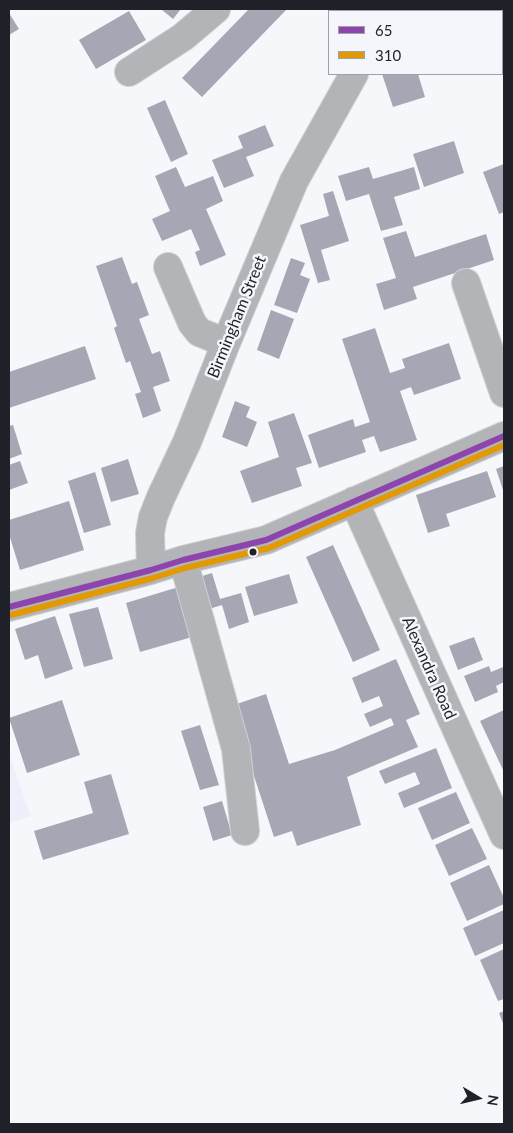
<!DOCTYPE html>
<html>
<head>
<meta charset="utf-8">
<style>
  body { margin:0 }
  #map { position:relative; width:513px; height:1133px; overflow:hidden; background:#f6f7fa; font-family:Lato,sans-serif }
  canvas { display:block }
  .frame { position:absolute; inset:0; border:10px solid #1f2129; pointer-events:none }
  .legend { position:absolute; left:328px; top:10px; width:175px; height:65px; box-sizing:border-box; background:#f5f6fb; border:1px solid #9fa1a7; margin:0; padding:6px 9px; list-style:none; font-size:15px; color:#1f2129 }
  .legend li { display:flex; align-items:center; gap:10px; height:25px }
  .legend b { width:25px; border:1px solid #9fa1a7 }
  .north { position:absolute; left:453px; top:1073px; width:50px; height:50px; -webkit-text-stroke:4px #f5f6fb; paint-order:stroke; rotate:99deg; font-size:14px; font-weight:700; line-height:20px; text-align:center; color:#1f2129 }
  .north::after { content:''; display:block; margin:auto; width:18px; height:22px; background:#1f2129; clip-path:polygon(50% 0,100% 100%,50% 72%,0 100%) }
</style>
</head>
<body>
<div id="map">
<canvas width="513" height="1133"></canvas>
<div class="frame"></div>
<ul class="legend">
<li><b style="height:6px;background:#8e44ad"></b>65</li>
<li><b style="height:6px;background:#e19904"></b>310</li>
</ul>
<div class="north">N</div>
</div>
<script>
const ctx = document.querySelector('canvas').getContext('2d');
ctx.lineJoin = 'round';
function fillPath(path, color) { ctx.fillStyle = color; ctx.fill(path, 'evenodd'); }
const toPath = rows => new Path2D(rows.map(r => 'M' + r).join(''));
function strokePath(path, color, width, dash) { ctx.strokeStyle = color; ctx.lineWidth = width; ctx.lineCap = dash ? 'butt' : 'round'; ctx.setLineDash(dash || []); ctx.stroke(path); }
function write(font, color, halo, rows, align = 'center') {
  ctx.font = font + ' Lato,sans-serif'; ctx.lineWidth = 5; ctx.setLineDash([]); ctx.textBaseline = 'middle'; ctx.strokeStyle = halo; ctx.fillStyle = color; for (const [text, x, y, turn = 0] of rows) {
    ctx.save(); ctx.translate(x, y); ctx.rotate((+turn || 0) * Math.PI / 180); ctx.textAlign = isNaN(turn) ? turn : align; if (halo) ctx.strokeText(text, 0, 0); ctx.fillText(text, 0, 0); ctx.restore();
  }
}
fillPath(toPath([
  [9,755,31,816,9,823]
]), '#edeffb');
fillPath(toPath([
  [161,9,181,9,173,19],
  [249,9,287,9,202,97,182,78],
  [428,9,464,9,465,11,429,11],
  [129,11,146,40,96,69,79,40],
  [9,13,19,29,9,35],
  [382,74,418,74,425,97,393,107],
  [165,100,188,154,171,162,147,108],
  [265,125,274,146,246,157,254,176,224,188,212,160,243,148,238,136],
  [454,141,464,173,424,187,413,154],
  [504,164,504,212,499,214,483,172],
  [176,167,185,187,213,176,223,201,206,209,226,255,200,266,195,252,200,250,191,229,162,241,152,219,170,211,155,176],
  [369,167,373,179,414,167,420,189,394,197,403,225,381,231,369,194,346,201,338,176],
  [333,191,349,241,321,250,330,280,318,283,300,225,329,216,323,194],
  [406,231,415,257,486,234,494,260,413,287,417,299,384,310,376,284,396,278,383,238],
  [122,257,132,284,137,282,149,315,139,319,152,354,160,351,170,381,153,387,161,411,143,418,135,394,141,392,130,361,126,363,114,328,117,326,96,266],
  [291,258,305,263,300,275,310,279,297,313,274,305],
  [271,310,294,319,279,359,257,350],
  [375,328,390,373,405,368,402,359,449,343,461,379,414,395,411,387,400,391,417,440,380,452,374,436,362,440,366,452,319,468,308,435,353,419,355,427,370,422,342,339],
  [85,346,96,379,9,408,9,372],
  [235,401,250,407,246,417,257,422,247,447,222,437],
  [294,413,312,463,296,468,302,486,252,503,240,471,279,457,268,422],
  [13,425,22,454,9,459,9,426],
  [128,459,139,494,111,502,101,468],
  [20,461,28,483,9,490,9,465],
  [504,466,504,493,496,469],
  [487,471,496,497,446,514,450,526,428,533,416,495],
  [95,472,111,525,84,533,68,481],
  [69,501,84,550,20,570,9,534,9,520],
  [333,545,380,650,353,662,306,557],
  [212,573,220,599,241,593,249,622,229,629,222,605,206,610,196,578],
  [289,574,298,603,254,616,245,587],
  [185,585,199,635,140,652,126,603],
  [98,607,113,659,84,667,69,614],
  [55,616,73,669,45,679,38,655,25,660,15,629],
  [474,637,483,660,458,670,449,646],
  [396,659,420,714,406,720,418,747,347,777,361,825,297,846,292,831,274,837,231,706,266,694,289,764,335,750,394,725,391,718,370,727,364,714,383,706,379,696,362,703,352,678],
  [489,666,491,672,503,667,504,682,496,686,498,692,475,702,464,676],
  [62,700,80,755,27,773,9,718],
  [504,710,504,772,480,721],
  [200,725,219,785,200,790,181,731],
  [436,748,452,788,404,808,398,793,420,784,415,772,385,784,379,771],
  [111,774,129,834,43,860,34,831,93,813,84,782],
  [456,792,470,823,432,840,418,808],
  [222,801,232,835,213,841,203,807],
  [472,828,487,859,449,876,435,845],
  [489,865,504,898,504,904,467,921,450,883],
  [504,910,504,943,475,956,463,928],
  [504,949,504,999,498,1001,480,960],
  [504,1011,504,1026,499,1013]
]), '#a5a7b4');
const minor = toPath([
  [358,9,363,11],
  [389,11,390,9],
  [129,72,183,37,216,9],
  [168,267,192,323,199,332,226,343],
  [466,283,504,393],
  [354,501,504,835],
  [183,560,236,749,245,831],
  [151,570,150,533,153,517,161,497,187,442,226,343,294,181,354,74],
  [9,607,151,570,183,560,266,540,504,436]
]);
strokePath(minor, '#d0d0d4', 30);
strokePath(minor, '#b3b4b7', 28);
strokePath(toPath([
  [9,607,151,570,183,560,266,540,504,436]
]), '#8e44ad', 6);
strokePath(toPath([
  [11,615,153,578,185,568,269,548,504,445]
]), '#e19904', 6);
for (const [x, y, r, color] of [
  [253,552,4.5,"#1f2129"]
]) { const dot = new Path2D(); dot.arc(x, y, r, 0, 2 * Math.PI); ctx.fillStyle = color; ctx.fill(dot); strokePath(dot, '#f5f6fb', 2); }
write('16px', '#1f2129', '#f5f6fb', [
  ["Birmingham Street",237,317,-68],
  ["Alexandra Road",429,668,66]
]);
</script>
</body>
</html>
